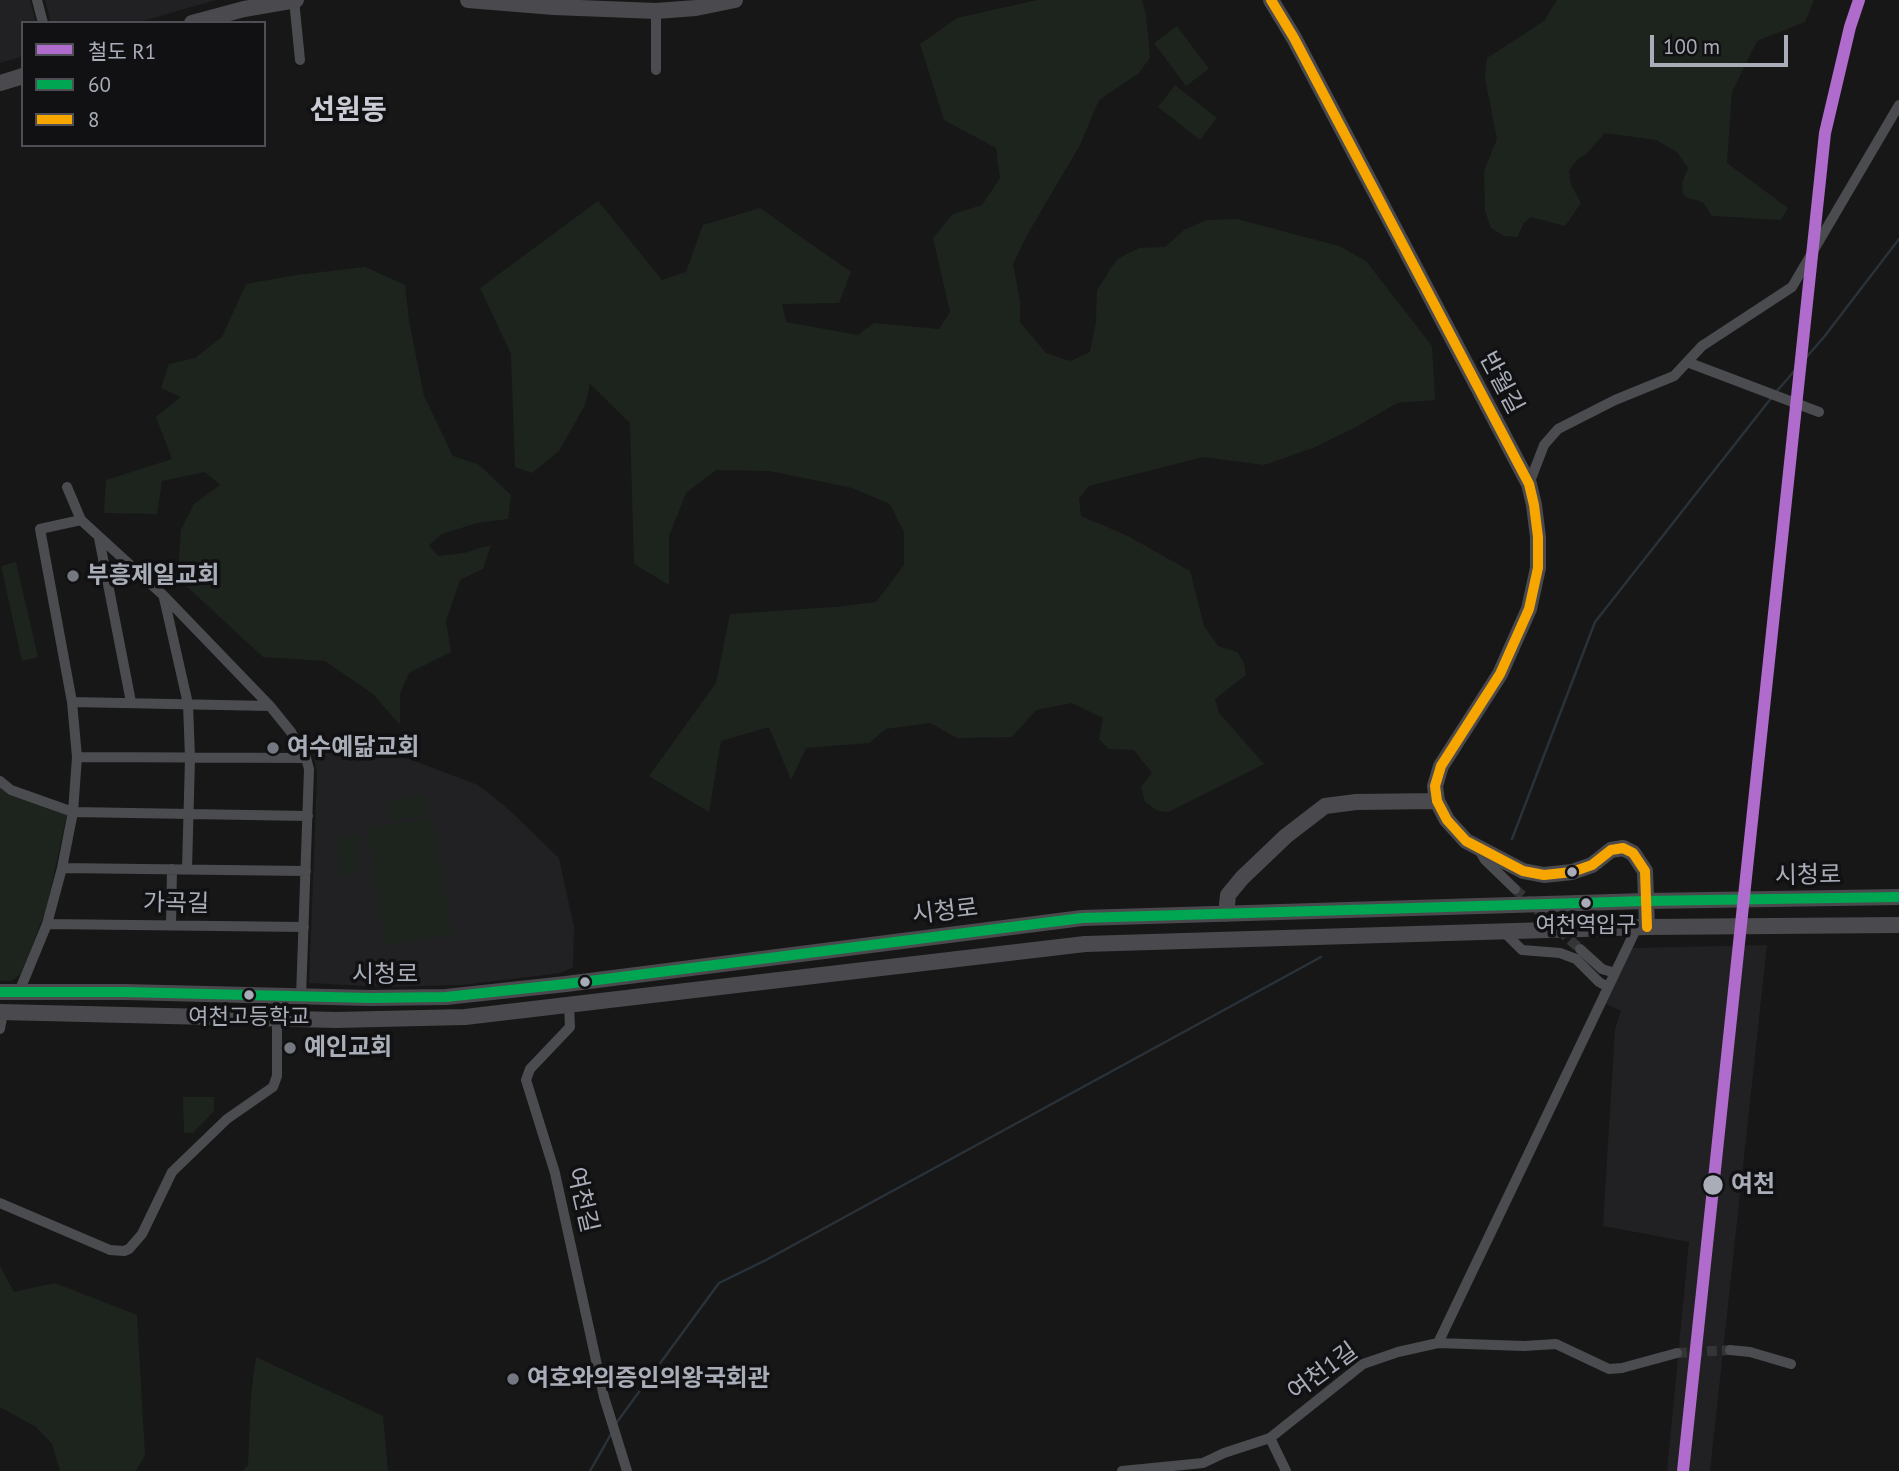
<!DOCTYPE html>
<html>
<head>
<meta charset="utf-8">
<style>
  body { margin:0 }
  #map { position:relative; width:1899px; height:1471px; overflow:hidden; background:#171717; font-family:"PT Sans","Noto Sans KR",sans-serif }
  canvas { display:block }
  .legend { position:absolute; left:21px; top:21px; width:245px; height:126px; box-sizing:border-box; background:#111113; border:2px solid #4d4f55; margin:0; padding:9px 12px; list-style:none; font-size:21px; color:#a8adb8 }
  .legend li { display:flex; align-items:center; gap:14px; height:35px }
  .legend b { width:35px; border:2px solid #4d4f55 }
  .scale { position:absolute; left:1650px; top:35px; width:138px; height:32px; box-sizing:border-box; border:4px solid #a8adb8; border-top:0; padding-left:9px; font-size:21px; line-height:24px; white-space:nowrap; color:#a8adb8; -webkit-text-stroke:5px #111113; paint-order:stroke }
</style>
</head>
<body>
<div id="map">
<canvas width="1899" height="1471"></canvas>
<ul class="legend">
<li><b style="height:9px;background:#b06ccc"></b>철도 R1</li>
<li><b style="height:9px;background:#00a651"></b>60</li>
<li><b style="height:9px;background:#f7a600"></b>8</li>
</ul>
<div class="scale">100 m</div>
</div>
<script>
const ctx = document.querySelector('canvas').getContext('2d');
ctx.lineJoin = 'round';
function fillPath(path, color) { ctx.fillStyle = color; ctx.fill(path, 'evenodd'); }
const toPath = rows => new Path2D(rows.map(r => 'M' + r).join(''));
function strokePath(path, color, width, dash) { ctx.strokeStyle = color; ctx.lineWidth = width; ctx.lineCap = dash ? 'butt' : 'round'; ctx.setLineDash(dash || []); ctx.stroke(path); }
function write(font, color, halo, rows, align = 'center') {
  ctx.font = font + ' "PT Sans","Noto Sans KR",sans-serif'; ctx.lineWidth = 7; ctx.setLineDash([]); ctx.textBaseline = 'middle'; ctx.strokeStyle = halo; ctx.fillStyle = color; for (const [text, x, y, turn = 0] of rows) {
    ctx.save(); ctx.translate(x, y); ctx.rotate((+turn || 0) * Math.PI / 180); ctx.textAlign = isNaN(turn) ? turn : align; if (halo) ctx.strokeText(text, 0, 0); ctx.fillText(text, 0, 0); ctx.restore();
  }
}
fillPath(toPath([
  [0,0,30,0,36,23,23,23,23,56,0,63],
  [45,0,216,0,136,23,51,23],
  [313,750,356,751,409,759,478,785,505,806,559,858,574,927,573,967,561,973,463,985,386,987,309,983,317,774],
  [1767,945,1710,1471,1667,1471,1689,1242,1603,1226,1615,1029,1621,1011,1604,1003,1632,948]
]), '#212123');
fillPath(toPath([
  [1037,0,1142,0,1146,15,1150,58,1139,73,1099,100,1080,145,1027,235,1013,264,1020,301,1020,322,1046,353,1070,361,1090,352,1096,322,1097,290,1117,259,1139,248,1165,247,1184,230,1206,220,1237,219,1339,246,1366,261,1432,346,1435,400,1397,403,1356,427,1313,448,1264,465,1203,457,1089,486,1079,499,1081,516,1126,535,1190,571,1204,626,1218,646,1237,652,1244,663,1246,675,1215,699,1219,713,1264,764,1168,812,1158,811,1145,802,1141,787,1152,773,1134,750,1109,749,1099,739,1103,718,1072,703,1036,710,1012,737,957,738,930,723,886,729,869,743,806,748,791,780,769,727,721,741,709,812,649,776,716,683,730,614,835,607,876,602,904,565,904,532,890,504,852,488,770,471,716,470,686,493,669,536,669,585,634,564,630,423,590,384,585,405,559,451,532,473,515,467,511,354,480,288,598,201,662,280,686,272,703,225,760,208,851,272,839,303,782,304,786,322,858,335,874,323,939,329,950,312,933,238,953,214,982,205,1000,178,996,148,944,120,920,44,957,18],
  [1557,0,1814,0,1805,22,1757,41,1732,92,1727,163,1788,208,1781,220,1712,216,1703,202,1688,198,1683,194,1682,183,1688,168,1677,152,1656,140,1605,133,1586,154,1577,160,1569,171,1571,185,1581,203,1565,226,1531,217,1524,223,1517,237,1504,236,1491,228,1485,211,1484,171,1497,139,1485,78,1487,58,1544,21],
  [1177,26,1209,69,1186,86,1154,43],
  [1175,85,1217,118,1200,140,1158,107],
  [365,267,405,285,409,321,424,396,453,456,478,464,511,495,508,519,477,523,442,534,429,545,438,556,464,553,491,545,483,569,460,580,446,621,451,652,409,673,400,694,400,725,373,694,325,661,263,657,181,581,179,556,181,530,194,504,220,485,205,472,162,481,157,514,104,513,106,480,172,459,156,417,181,397,161,388,169,364,195,358,222,337,246,284,296,275],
  [16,562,38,657,22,661,1,566],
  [0,786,67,815,46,910,21,974,11,981,0,981],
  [424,794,428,815,391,821,388,800],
  [433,818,452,935,386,946,367,829],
  [338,836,358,836,359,874,339,874],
  [183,1097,214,1097,214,1111,193,1133,184,1133],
  [0,1266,14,1292,55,1283,137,1315,145,1455,136,1471,60,1471,52,1444,36,1427,0,1407],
  [256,1357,383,1416,388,1471,243,1471,248,1465,251,1395]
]), '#1d241e');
strokePath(toPath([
  [1776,392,1824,337,1899,239],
  [1512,839,1595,622,1772,397],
  [617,1422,719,1283,766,1260,1321,957],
  [590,1471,611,1434]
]), '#2a3239', 2.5);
strokePath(toPath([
  [1515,889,1580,949],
  [1677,1353,1730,1350]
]), '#343537', 10, [10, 5]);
strokePath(toPath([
  [37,0,43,23],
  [294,0,300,60],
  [656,11,656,70],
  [1687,362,1819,412],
  [1529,484,1544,445,1558,429,1615,400,1674,376,1702,346,1792,287,1899,105],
  [67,487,81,520],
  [99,538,131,702],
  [164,598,188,704,190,758,187,869],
  [72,702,270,706],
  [77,757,306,758],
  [0,781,11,790,73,812,308,816],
  [1479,850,1485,860,1515,889],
  [62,868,306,871],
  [47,924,304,927],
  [171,925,172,869],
  [1503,931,1522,950,1560,953,1576,959,1599,982,1608,987],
  [1580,949,1602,969,1615,973],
  [19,992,47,924,62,868,73,812,77,757,72,702,40,529,81,520,164,596,270,706,291,732,306,758,309,769,301,997],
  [569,1005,570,1027,530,1069,526,1080,555,1173,604,1397,627,1471],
  [0,1029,3,1012],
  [0,1203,110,1250,124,1251,129,1249,142,1234,172,1172,227,1119,273,1087,277,1076,277,1018],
  [1438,1343,1637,927],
  [1730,1350,1750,1352,1791,1364],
  [1270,1438,1286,1471],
  [1122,1471,1203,1463,1224,1453,1270,1438,1363,1364,1398,1352,1438,1343,1524,1346,1556,1344,1609,1369,1622,1368,1677,1353]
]), '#4b4c50', 10);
strokePath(toPath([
  [468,0,554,7,656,11,696,8,735,0],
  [1271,0,1294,38,1529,484,1534,505,1538,537,1538,568,1529,609,1500,674,1441,766,1435,786,1437,801,1447,820,1466,841,1523,871,1544,875,1572,872,1592,865,1611,850,1623,848,1633,853,1645,871,1647,927],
  [192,23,244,9,296,0],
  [0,83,23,76],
  [1226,914,1228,895,1242,878,1286,836,1325,806,1356,802,1437,801],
  [0,992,125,992,370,998,446,997,566,984,1082,918,1645,901,1899,897],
  [0,1012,336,1020,465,1017,1085,944,1647,927,1899,925]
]), '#4a4a4e', 16);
strokePath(toPath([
  [1683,1471,1825,133,1850,27,1859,0]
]), '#4b4c4f', 2.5, [9, 7]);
strokePath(toPath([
  [0,992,125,992,370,998,446,997,566,984,1082,918,1645,901,1899,897]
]), '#00a651', 10);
strokePath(toPath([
  [1271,0,1294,38,1529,484,1534,505,1538,537,1538,568,1529,609,1500,674,1441,766,1435,786,1437,801,1447,820,1466,841,1523,871,1544,875,1572,872,1592,865,1611,850,1623,848,1633,853,1645,871,1647,927]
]), '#f7a600', 10);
strokePath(toPath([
  [1683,1471,1825,133,1850,27,1859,0]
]), '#b06ccc', 12);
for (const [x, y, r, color] of [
  [73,576,7,"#757880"],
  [273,748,7,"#757880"],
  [1572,872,6,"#a8adb8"],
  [1586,903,6,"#a8adb8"],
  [585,982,6,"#a8adb8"],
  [249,995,6,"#a8adb8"],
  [290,1048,7,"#757880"],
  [1713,1185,11,"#a8adb8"],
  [513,1379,7,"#757880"]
]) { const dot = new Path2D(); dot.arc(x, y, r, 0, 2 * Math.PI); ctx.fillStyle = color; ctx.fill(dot); strokePath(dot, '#111113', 2.5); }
write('22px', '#a8adb8', '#111113', [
  ["여천역입구",1586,926],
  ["여천고등학교",249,1018]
]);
write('24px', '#a8adb8', '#111113', [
  ["반월길",1501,383,62],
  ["시청로",1808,876,-1],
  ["가곡길",176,904,1],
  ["시청로",945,912,-7],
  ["시청로",385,975],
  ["여천길",582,1200,77],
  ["여천1길",1323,1372,-36]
]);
write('bold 24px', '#a8adb8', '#111113', [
  ["부흥제일교회",87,576],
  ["여수예닮교회",287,748],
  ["예인교회",304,1048],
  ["여호와의증인의왕국회관",527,1379]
], 'left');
write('bold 24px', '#a8adb8', '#111113', [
  ["여천",1731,1185]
], 'left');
write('bold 28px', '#c9ccd4', '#111113', [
  ["선원동",348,111]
]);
</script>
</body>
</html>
